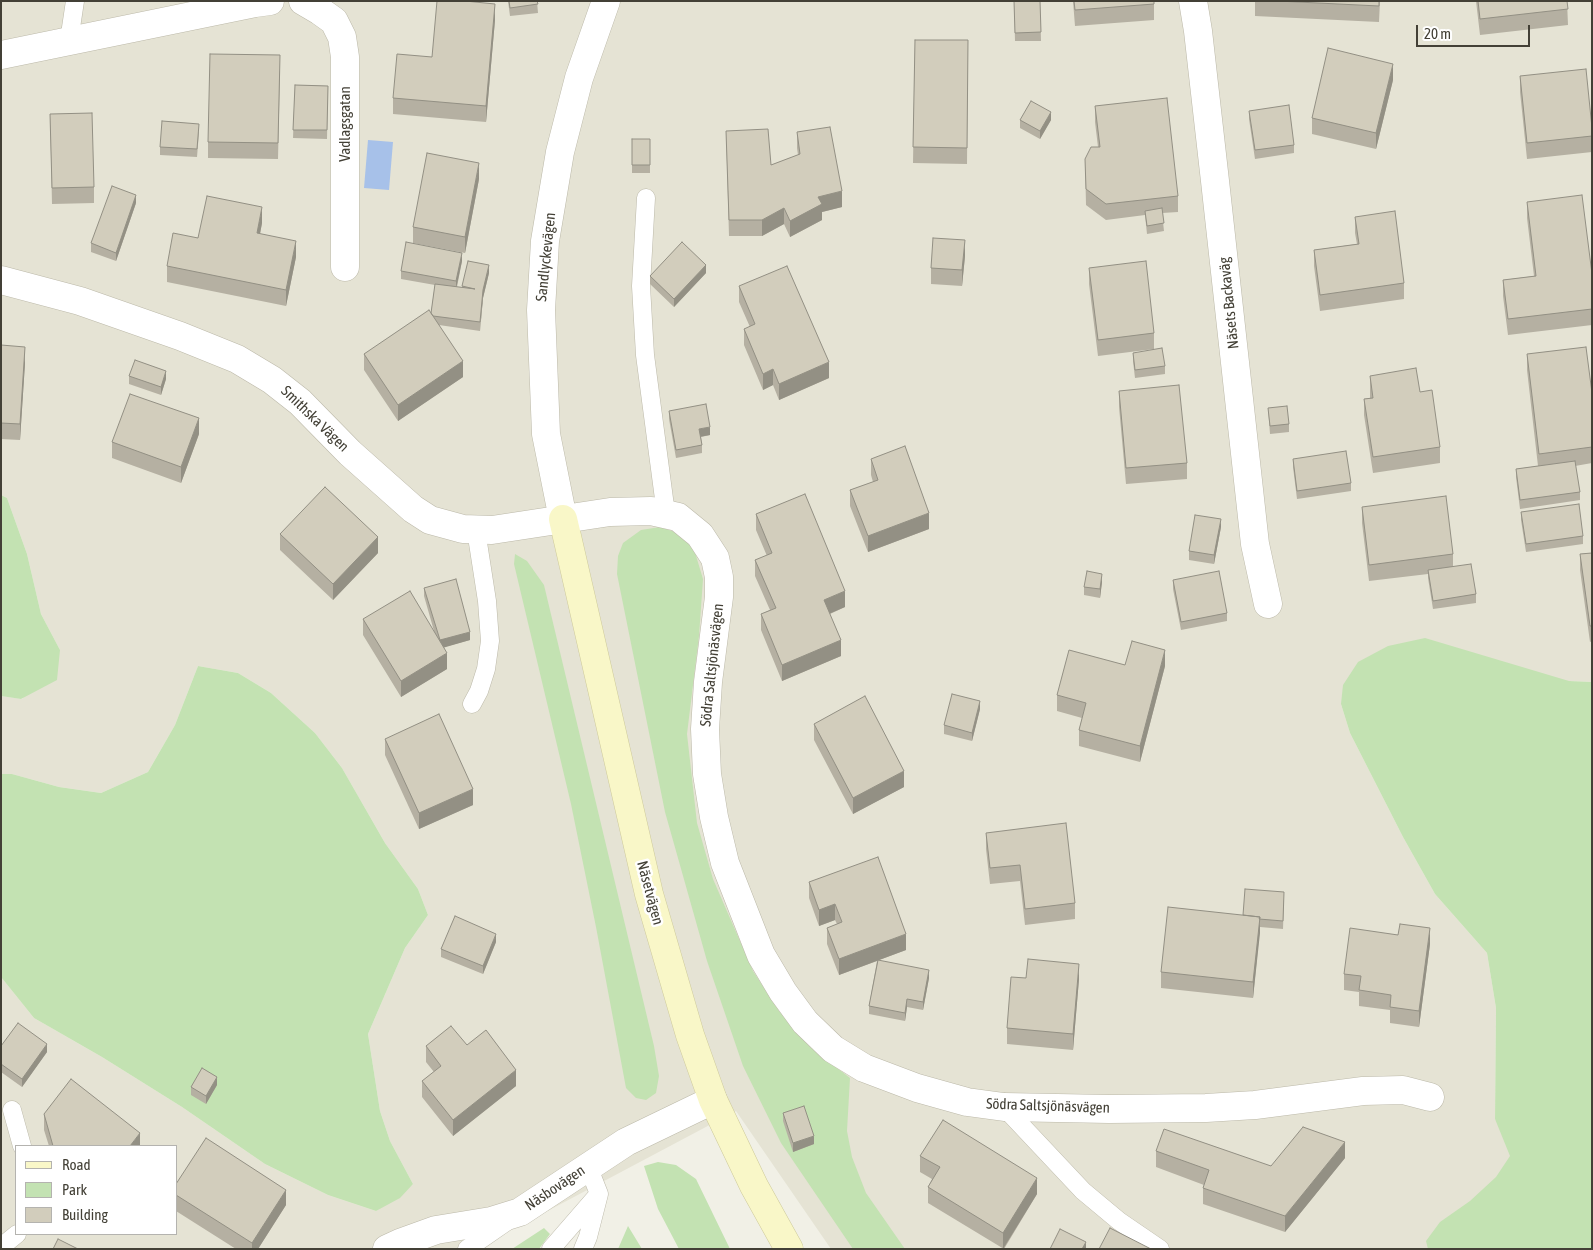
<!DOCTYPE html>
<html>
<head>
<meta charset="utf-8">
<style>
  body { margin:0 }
  #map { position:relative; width:1593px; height:1250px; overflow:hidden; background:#f1f0e6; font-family:"Asap Condensed",sans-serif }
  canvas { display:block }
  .frame { position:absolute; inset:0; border:2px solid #434036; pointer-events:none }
  .legend { position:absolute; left:15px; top:1145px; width:162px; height:90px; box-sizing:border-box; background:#fff; border:1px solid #b4b3af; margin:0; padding:6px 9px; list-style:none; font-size:15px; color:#434036 }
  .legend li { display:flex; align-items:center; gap:10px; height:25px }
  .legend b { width:25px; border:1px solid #b4b3af }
  .scale { position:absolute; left:1416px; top:25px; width:114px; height:22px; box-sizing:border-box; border:2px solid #434036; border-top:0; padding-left:6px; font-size:15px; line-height:18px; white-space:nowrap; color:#434036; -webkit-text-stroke:4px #fff; paint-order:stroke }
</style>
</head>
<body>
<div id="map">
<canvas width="1593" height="1250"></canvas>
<div class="frame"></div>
<ul class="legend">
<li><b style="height:6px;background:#f9f7c8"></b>Road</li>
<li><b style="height:14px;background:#c3e2b2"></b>Park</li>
<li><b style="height:14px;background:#d2cdbc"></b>Building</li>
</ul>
<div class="scale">20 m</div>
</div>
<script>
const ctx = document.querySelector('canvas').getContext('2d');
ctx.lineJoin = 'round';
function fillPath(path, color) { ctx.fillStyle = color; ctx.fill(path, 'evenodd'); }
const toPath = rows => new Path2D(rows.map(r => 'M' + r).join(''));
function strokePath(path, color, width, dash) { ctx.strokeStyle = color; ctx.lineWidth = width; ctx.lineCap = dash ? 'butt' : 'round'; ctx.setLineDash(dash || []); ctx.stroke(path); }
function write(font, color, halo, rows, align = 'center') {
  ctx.font = font + ' "Asap Condensed",sans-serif'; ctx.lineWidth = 5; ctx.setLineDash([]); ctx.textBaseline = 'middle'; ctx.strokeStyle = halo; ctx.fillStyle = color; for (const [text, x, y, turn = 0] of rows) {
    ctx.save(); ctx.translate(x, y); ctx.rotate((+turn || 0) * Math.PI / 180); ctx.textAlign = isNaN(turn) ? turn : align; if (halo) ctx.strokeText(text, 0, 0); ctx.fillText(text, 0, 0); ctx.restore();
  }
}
fillPath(toPath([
  [1,1,1592,1,1592,682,1569,681,1341,704,1350,733,1403,837,1435,894,1487,953,1496,1008,1495,1119,1592,1249,831,1249,736,1111,525,1223,470,1249,1,1249,1,977,34,1018,102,1057,182,1107,265,1164,328,1195,376,1211,413,1184,390,1141,380,1111,368,1034,405,948,428,915,418,889,385,843,342,768,315,733,271,693,238,673,198,666,175,725,148,772,101,793,59,787,12,774,1,774,1,696,22,699,60,650,41,614,27,554,7,498,1,495],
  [16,1146,176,1146,176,1234,16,1234]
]), '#e5e3d4');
fillPath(toPath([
  [1,495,7,498,27,554,41,614,60,650,57,680,21,699,1,696],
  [660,527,681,534,694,549,703,579,699,636,687,734,697,823,713,879,753,971,779,1011,809,1046,850,1078,847,1131,852,1157,866,1193,905,1249,853,1249,781,1143,743,1066,707,961,665,812,617,574,618,556,623,543,641,530],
  [515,554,527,561,544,585,654,1046,659,1076,656,1093,646,1100,636,1098,626,1088,596,927,571,804,514,564],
  [1425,638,1569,681,1592,682,1592,1249,1428,1249,1426,1241,1440,1222,1470,1201,1496,1177,1510,1156,1495,1119,1496,1008,1487,953,1435,894,1403,837,1350,733,1341,704,1343,685,1358,662,1388,646],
  [198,666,238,673,271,693,315,733,342,768,385,843,418,889,428,915,405,948,368,1034,380,1111,390,1141,413,1184,400,1198,376,1211,328,1195,265,1164,182,1107,102,1057,34,1018,1,977,1,774,12,774,59,787,101,793,148,772,175,725],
  [658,1162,676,1165,696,1179,730,1249,679,1249,658,1209,644,1166],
  [628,1226,642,1249,618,1249],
  [544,1228,550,1234,539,1249,512,1249]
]), '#c3e2b2');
fillPath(toPath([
  [368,140,393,142,389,190,364,188]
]), '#a7c1e9');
const lane = toPath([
  [69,41,75,1],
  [646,198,641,286,645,355,666,514],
  [472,704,479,691,486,669,490,641,487,601,476,530],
  [1004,1107,1083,1191,1119,1221,1160,1249],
  [12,1110,22,1146],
  [1,1247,17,1234],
  [467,1249,506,1222],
  [551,1249,597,1196],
  [583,1249,588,1237,599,1194,588,1166]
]);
const street = toPath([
  [303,1,320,11,334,21,342,37,345,57,345,267],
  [1193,1,1198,31,1215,181,1255,544,1268,604],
  [1,55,255,3,270,1],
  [1,280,80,301,180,336,237,359,272,380,300,402,350,453,413,509,430,520,463,529,492,530,610,512,651,511,678,517,700,535,715,558,719,577,719,597,708,682,705,729,707,774,714,817,725,863,761,955,783,992,805,1022,833,1049,864,1068,917,1088,967,1102,1004,1107,1109,1109,1206,1108,1255,1105,1363,1091,1403,1090,1430,1097],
  [563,519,546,434,541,310,545,241,560,152,579,78,606,1],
  [387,1249,400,1243,436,1230,491,1221,520,1212,626,1142,713,1100]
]);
const secondary = toPath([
  [563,519,649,894,690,1035,713,1100,754,1186,789,1249]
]);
strokePath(lane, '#bcb9a9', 19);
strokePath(street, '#bcb9a9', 29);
strokePath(secondary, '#cdc999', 29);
strokePath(lane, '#fff', 18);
strokePath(street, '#fff', 28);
strokePath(secondary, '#f9f7c8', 28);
fillPath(toPath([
  [508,1,537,1,538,13,510,16],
  [1014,1,1040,1,1041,41,1015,41],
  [1073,1,1154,1,1154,20,1075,26],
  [1255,1,1380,1,1379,22,1255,16],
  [1476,1,1567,1,1568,25,1480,35],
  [495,20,486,122,393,114,393,98,432,57],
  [915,40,968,40,967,164,913,163],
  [280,71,278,159,208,158,208,142],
  [1520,76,1592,128,1592,152,1527,159,1520,92],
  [1393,80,1376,149,1312,134,1312,118],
  [295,85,328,86,327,139,293,138],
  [1095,106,1178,196,1178,212,1162,213,1164,231,1147,234,1145,215,1106,220,1086,205,1085,159,1098,147,1095,122],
  [1249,111,1294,145,1294,153,1255,159,1249,119],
  [50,114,94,187,94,203,52,204],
  [1020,120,1051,120,1040,139,1020,128],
  [726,131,771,165,798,155,797,148,797,132,842,207,822,212,822,220,790,237,784,224,762,236,729,236],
  [199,132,197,157,160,155,160,147],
  [632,139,650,139,650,173,632,173],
  [479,179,465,253,413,243,413,227],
  [1527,202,1592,274,1592,325,1508,335,1503,296,1503,280,1534,276,1527,218],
  [136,203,116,261,91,252,91,243],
  [1355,217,1404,283,1404,299,1320,311,1314,266,1314,250,1357,244,1355,233],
  [262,223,260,234,296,257,286,306,167,282,167,266,198,238],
  [965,256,962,286,931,284,931,268],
  [462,261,457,287,462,287,462,286,489,273,483,298,480,331,439,325,463,377,398,421,364,370,364,354,431,313,435,285,401,279,401,271],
  [1089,268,1154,333,1154,349,1098,356,1089,284],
  [706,273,674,307,650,284,650,276],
  [739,286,829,378,779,400,773,385,763,390,744,345,744,329,750,327,739,302],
  [1,345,25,363,20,440,1,439],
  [1133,353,1165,366,1165,374,1135,378,1133,361],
  [1527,354,1592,393,1592,463,1575,466,1580,492,1580,500,1520,509,1516,477,1516,469,1538,466,1527,370],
  [129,376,166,379,161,395,129,384],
  [1370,376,1420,392,1440,447,1440,463,1373,473,1364,415,1364,399,1370,398],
  [1119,391,1187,463,1187,479,1126,484,1119,407],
  [1268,408,1289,424,1289,432,1270,434],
  [669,411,710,435,701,437,702,445,702,453,676,458,669,419],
  [199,434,181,483,112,458,112,442],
  [871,459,929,529,868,552,850,506,850,490,873,482,871,475],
  [1293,459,1351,483,1351,491,1297,499,1293,467],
  [1362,507,1453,554,1453,566,1476,594,1476,603,1433,609,1428,578,1428,574,1369,581,1362,523],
  [1521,512,1583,536,1583,544,1526,552,1521,520],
  [756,514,845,607,830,614,841,656,782,681,761,630,761,614,770,610,755,576,755,560,767,556,756,530],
  [1221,527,1214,564,1189,560,1189,551],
  [280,534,378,553,333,600,280,550],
  [1592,553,1592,641,1590,642,1580,570,1580,554],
  [1173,580,1227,613,1227,621,1181,630,1173,589],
  [1102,582,1100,598,1084,595,1084,587],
  [424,588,470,640,444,647,447,669,401,697,363,635,363,619,434,631,424,596],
  [1125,665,1165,666,1140,762,1079,746,1079,730,1082,718,1057,711,1057,695],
  [980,709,972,741,944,734,944,725],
  [814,724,904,787,853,814,814,740],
  [385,739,473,805,419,829,385,755],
  [986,833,1075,903,1075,919,1025,925,1020,881,990,884,986,849],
  [809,882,906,950,879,960,929,978,923,1010,907,1007,905,1021,869,1014,869,1006,877,961,839,975,827,944,827,928,837,924,835,920,819,926,809,898],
  [1284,900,1283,929,1260,927,1253,998,1161,988,1161,972,1243,915],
  [496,942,483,974,441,957,441,949],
  [1430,944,1419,1027,1390,1023,1390,1010,1359,1006,1359,992,1344,990,1344,974],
  [1079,979,1073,1050,1007,1044,1007,1028],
  [467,1045,516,1086,453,1136,422,1097,422,1081,434,1072,426,1062,426,1046],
  [1,1046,47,1052,22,1087,1,1072],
  [217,1085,206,1104,191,1095,191,1087],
  [783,1113,814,1144,793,1152,783,1121],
  [44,1114,140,1146,49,1146,44,1130],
  [1156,1151,1271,1166,1345,1158,1285,1232,1203,1204,1203,1188,1204,1185,1156,1167],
  [920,1156,1037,1194,1004,1249,928,1203,928,1187,932,1179,920,1172],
  [176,1184,286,1205,258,1249,236,1249,176,1211]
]), '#b5b0a2');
fillPath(toPath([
  [495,4,495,20,486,122,486,106],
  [1393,64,1393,80,1376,149,1376,133],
  [1051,112,1051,120,1040,139,1040,131],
  [479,163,479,179,465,253,465,237],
  [842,191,842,207,822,212,822,220,790,237,790,221,818,197],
  [136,195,136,203,116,261,116,253],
  [262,207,262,223,257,249,257,233],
  [784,208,784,224,762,236,762,220],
  [965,240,965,256,962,286,962,270],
  [296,241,296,257,286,306,286,290],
  [462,253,462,261,456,289,456,281],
  [489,265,489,273,483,298,480,331,483,290],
  [706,265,706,273,674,307,674,299],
  [25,347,25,363,20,440,20,424],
  [463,361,463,377,398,421,398,405],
  [829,362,829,378,779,400,779,384],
  [773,369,773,385,763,390,763,374],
  [166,371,166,379,161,395,161,387],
  [199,418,199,434,181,483,181,467],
  [710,427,710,435,699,437,699,429],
  [929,513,929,529,868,552,868,536],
  [1221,519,1221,527,1214,564,1214,555],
  [378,537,378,553,333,600,333,584],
  [1102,574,1102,582,1100,598,1100,589],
  [845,591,845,607,824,616,824,600],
  [470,632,470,640,439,649,439,640],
  [841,640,841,656,782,681,782,665],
  [1165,650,1165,666,1140,762,1140,746],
  [447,653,447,669,401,697,401,681],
  [980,701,980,709,972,741,972,733],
  [904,771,904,787,853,814,853,798],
  [473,789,473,805,419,829,419,813],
  [835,904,835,920,819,926,819,910],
  [1260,917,1260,933,1253,998,1253,982],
  [1430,928,1430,944,1419,1027,1419,1011],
  [496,934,496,942,483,974,483,966],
  [906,934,906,950,839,975,839,959],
  [1079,964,1079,979,1073,1050,1073,1034],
  [929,970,929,978,923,1010,923,1002],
  [907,999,907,1007,905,1021,905,1013],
  [47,1044,47,1052,22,1087,22,1079],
  [516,1070,516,1086,453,1136,453,1120],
  [217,1077,217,1085,206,1104,206,1096],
  [140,1133,140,1146,130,1146],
  [814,1136,814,1144,793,1152,793,1143],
  [1345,1142,1345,1158,1285,1232,1285,1216],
  [1037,1178,1037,1194,1003,1249,1003,1233],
  [286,1190,286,1205,258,1249,252,1249,252,1243],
  [1086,1242,1086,1249,1082,1249]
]), '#939084');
const building = toPath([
  [437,1,465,1,495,4,486,106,393,98,397,54,432,57,437,1],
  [509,1,537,1,538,4,510,8,509,1],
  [1014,1,1040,1,1041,32,1015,33,1014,1],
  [1074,1,1154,1,1154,4,1075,10,1074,1],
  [1277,1,1379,1,1379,6,1277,1],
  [1478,1,1567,1,1568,9,1480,19,1478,1],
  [915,40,968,40,967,148,913,147,915,40],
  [1328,48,1393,64,1376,133,1312,118,1328,48],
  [210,54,280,55,278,143,208,142,210,54],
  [1586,69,1592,128,1592,136,1527,143,1520,76,1586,69],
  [295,85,328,86,327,130,293,130,295,85],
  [1167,98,1178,196,1106,204,1086,189,1085,159,1091,147,1100,147,1095,106,1167,98],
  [1031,101,1051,112,1040,131,1020,120,1031,101],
  [1289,105,1294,145,1255,150,1249,111,1289,105],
  [92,113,94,187,52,188,50,114,92,113],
  [162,121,199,124,197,149,160,147,162,121],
  [830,127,842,191,818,197,822,204,790,221,784,208,762,220,729,220,726,131,768,129,771,165,800,154,797,132,830,127],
  [632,139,650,139,650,165,632,165,632,139],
  [427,153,479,163,465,237,413,227,427,153],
  [112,186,136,195,116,253,91,243,112,186],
  [1582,195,1592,274,1592,309,1508,319,1503,280,1536,276,1527,202,1582,195],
  [207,196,262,207,257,233,296,241,286,290,167,266,173,233,198,238,207,196],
  [1162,208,1164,223,1147,226,1145,211,1162,208],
  [1395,211,1404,283,1320,295,1314,250,1359,244,1355,217,1395,211],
  [933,238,965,240,962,270,931,268,933,238],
  [406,242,462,253,456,281,401,271,406,242],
  [682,242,706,265,674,299,650,276,682,242],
  [468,261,489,265,483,290,480,322,433,316,431,313,435,284,475,289,462,286,468,261],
  [1146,261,1154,333,1098,340,1089,268,1146,261],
  [787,266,829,362,779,384,773,369,763,374,744,329,755,324,739,286,787,266],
  [429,310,463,361,398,405,364,354,429,310],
  [1,345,25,347,20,424,1,423,1,345],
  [1586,347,1592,393,1592,447,1539,454,1527,354,1586,347],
  [1162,348,1165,366,1135,370,1133,353,1162,348],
  [135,360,166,371,161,387,129,376,135,360],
  [1416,368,1420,392,1432,390,1440,447,1373,457,1364,399,1373,398,1370,376,1416,368],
  [1179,385,1187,463,1126,468,1119,391,1179,385],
  [130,394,199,418,181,467,112,442,130,394],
  [706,404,710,427,699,429,702,445,676,450,669,411,706,404],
  [1287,406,1289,424,1270,426,1268,408,1287,406],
  [905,446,929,513,868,536,850,490,878,480,871,459,905,446],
  [1346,451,1351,483,1297,491,1293,459,1346,451],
  [1575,461,1580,492,1520,500,1516,469,1575,461],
  [325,487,378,537,333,584,280,534,325,487],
  [805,494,845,591,824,600,841,640,782,665,761,614,776,608,755,560,772,553,756,514,805,494],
  [1446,496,1453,554,1369,565,1362,507,1446,496],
  [1579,504,1583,536,1526,544,1521,512,1579,504],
  [1195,515,1221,519,1214,555,1189,551,1195,515],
  [1592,553,1592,626,1590,626,1580,554,1592,553],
  [1471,564,1476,594,1433,601,1428,570,1471,564],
  [1087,571,1102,574,1100,589,1084,587,1087,571],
  [1219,571,1227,613,1181,622,1173,580,1219,571],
  [456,579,470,632,440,640,424,588,456,579],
  [410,591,447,653,401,681,363,619,410,591],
  [1132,641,1165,650,1140,746,1079,730,1086,703,1057,695,1069,650,1125,665,1132,641],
  [952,694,980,701,972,733,944,725,952,694],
  [865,696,904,771,853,798,814,724,865,696],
  [439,714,473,789,419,813,385,739,439,714],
  [1066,823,1075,903,1025,909,1020,865,990,868,986,833,1066,823],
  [878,857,906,934,839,959,827,928,842,922,835,904,819,910,809,882,878,857],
  [1245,889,1284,892,1283,921,1259,919,1260,917,1243,915,1245,889],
  [1168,907,1260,917,1253,982,1161,972,1168,907],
  [455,916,496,934,483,966,441,949,455,916],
  [1400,924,1430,928,1419,1011,1390,1007,1391,995,1359,990,1361,976,1344,974,1350,928,1398,935,1400,924],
  [1028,959,1079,964,1073,1034,1007,1028,1011,977,1026,978,1028,959],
  [878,960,929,970,923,1002,907,999,905,1013,869,1006,878,960],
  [18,1023,47,1044,22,1079,1,1064,1,1046,18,1023],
  [451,1026,467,1045,486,1030,516,1070,453,1120,422,1081,441,1066,426,1046,451,1026],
  [202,1068,217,1077,206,1096,191,1087,202,1068],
  [71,1079,140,1133,130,1146,53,1146,44,1114,71,1079],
  [804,1106,814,1136,793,1143,783,1113,804,1106],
  [943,1120,1037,1178,1003,1233,928,1187,940,1167,920,1156,943,1120],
  [1303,1127,1345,1142,1285,1216,1203,1188,1209,1170,1156,1151,1164,1129,1271,1166,1303,1127],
  [206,1138,286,1190,252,1243,176,1195,176,1184,206,1138],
  [1110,1228,1151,1249,1099,1249,1110,1228],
  [1060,1229,1086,1242,1082,1249,1050,1249,1060,1229],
  [58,1239,78,1249,53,1249,58,1239]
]);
fillPath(building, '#d2cdbc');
strokePath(building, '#939084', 1);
write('15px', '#434036', '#fff', [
  ["Vadlagsgatan",345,124,-90],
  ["Sandlyckevägen",546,257,-84],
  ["Näsets Backaväg",1229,303,-96],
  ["Smithska Vägen",315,419,44],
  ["Södra Saltsjönäsvägen",712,665,-84],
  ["Näsetvägen",650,893,75],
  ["Södra Saltsjönäsvägen",1048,1106,2],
  ["Näsbovägen",555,1188,-34]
]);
</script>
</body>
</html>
